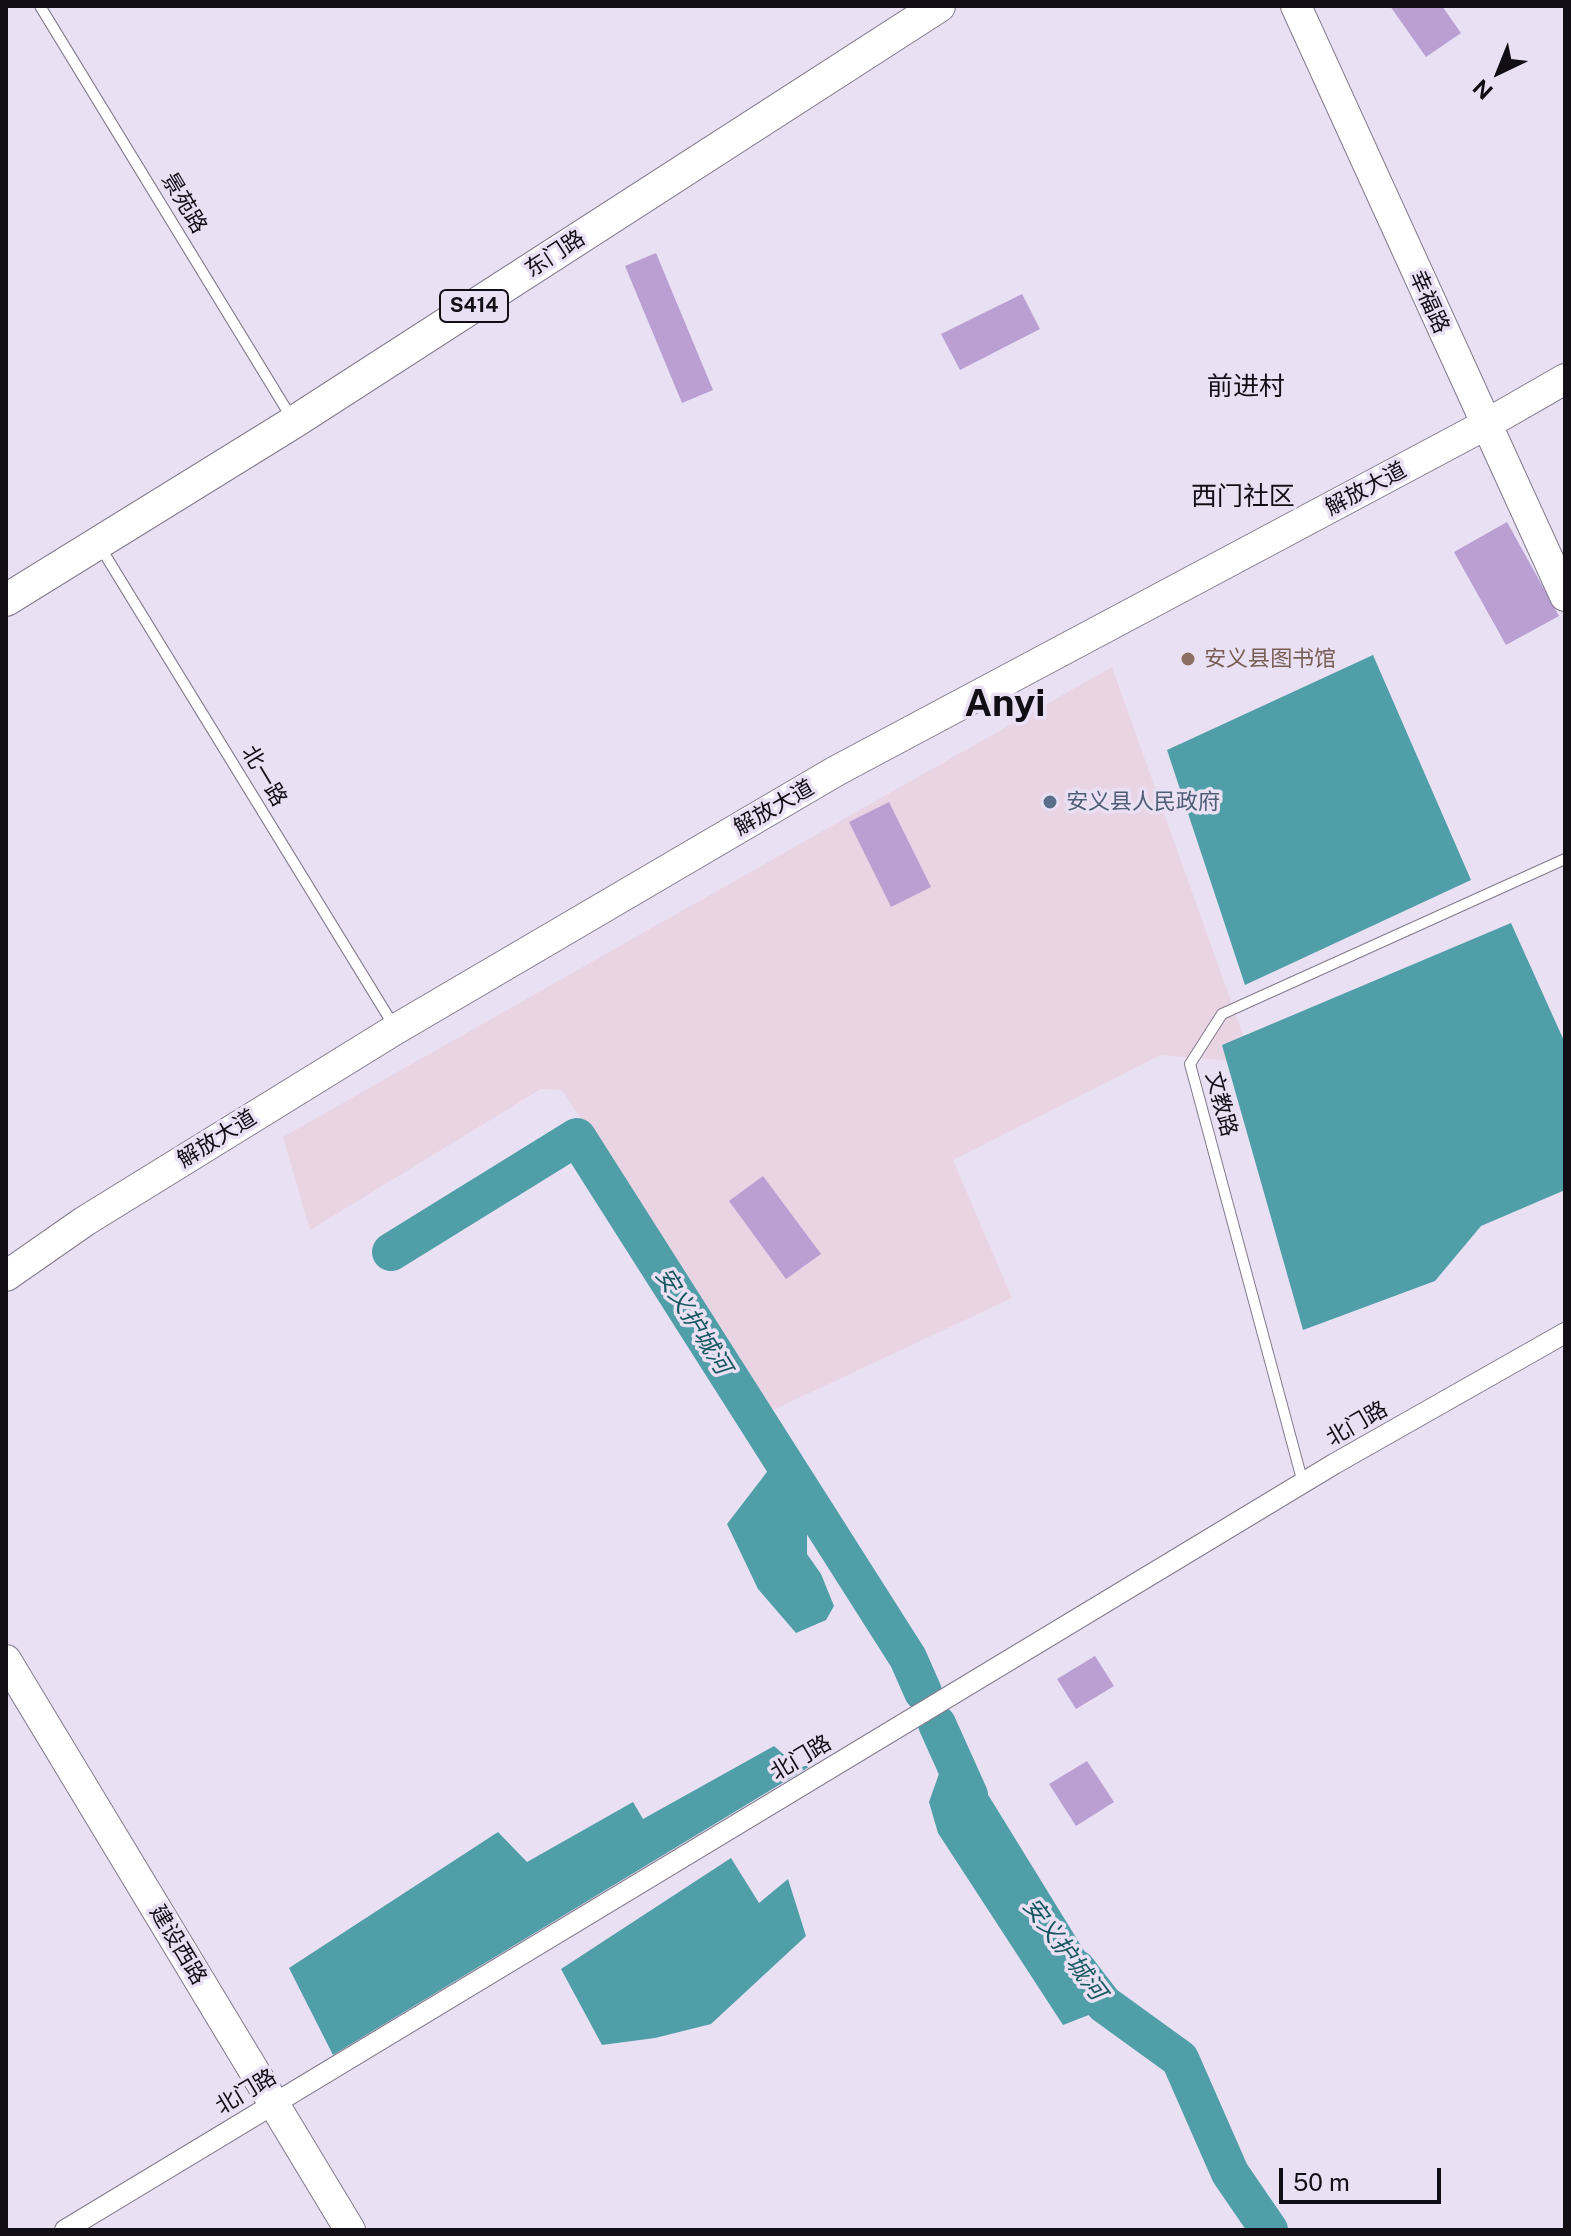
<!DOCTYPE html>
<html>
<head>
<meta charset="utf-8">
<style>
  body { margin:0 }
  #map { position:relative; width:1571px; height:2236px; overflow:hidden; background:#eae0f4; font-family:"Public Sans",sans-serif }
  canvas { display:block }
  .frame { position:absolute; inset:0; border:8px solid #120e15; pointer-events:none }
  .north { position:absolute; left:1459px; top:32px; width:80px; height:80px; -webkit-text-stroke:6px #eae0f4; paint-order:stroke; rotate:223deg; font-size:22px; font-weight:700; line-height:32px; text-align:center; color:#120e15 }
  .north::after { content:''; display:block; margin:auto; width:28px; height:36px; background:#120e15; clip-path:polygon(50% 0,100% 100%,50% 72%,0 100%) }
  .scale { position:absolute; left:1279px; top:2168px; width:162px; height:36px; box-sizing:border-box; border:4px solid #120e15; border-top:0; padding-left:10px; font-size:24px; line-height:28px; white-space:nowrap; color:#120e15; -webkit-text-stroke:6px #eae0f4; paint-order:stroke }
</style>
</head>
<body>
<div id="map">
<canvas width="1571" height="2236"></canvas>
<div class="frame"></div>
<div class="north">N</div>
<div class="scale">50 m</div>
</div>
<script>
const ctx = document.querySelector('canvas').getContext('2d');
ctx.lineJoin = 'round';
function fillPath(path, color) { ctx.fillStyle = color; ctx.fill(path, 'evenodd'); }
const toPath = rows => new Path2D(rows.map(r => 'M' + r).join(''));
function strokePath(path, color, width, dash) { ctx.strokeStyle = color; ctx.lineWidth = width; ctx.lineCap = dash ? 'butt' : 'round'; ctx.setLineDash(dash || []); ctx.stroke(path); }
function write(font, color, halo, rows, align = 'center') {
  ctx.font = font + ' "Public Sans","Noto Sans SC",sans-serif'; ctx.lineWidth = 7; ctx.setLineDash([]); ctx.textBaseline = 'middle'; ctx.strokeStyle = halo; ctx.fillStyle = color; for (const [text, x, y, turn = 0] of rows) {
    ctx.save(); ctx.translate(x, y); ctx.rotate((+turn || 0) * Math.PI / 180); ctx.textAlign = isNaN(turn) ? turn : align; if (halo) ctx.strokeText(text, 0, 0); ctx.fillText(text, 0, 0); ctx.restore();
  }
}
fillPath(toPath([
  [1112,667,1253,1063,1161,1055,953,1160,1012,1298,771,1411,562,1090,541,1089,310,1230,283,1137]
]), '#e8d4e3');
fillPath(toPath([
  [1373,655,1471,880,1245,985,1167,750],
  [1511,923,1565,1043,1565,1190,1481,1226,1435,1281,1303,1330,1222,1045],
  [770,1468,799,1509,807,1534,807,1554,821,1574,834,1606,826,1620,796,1633,758,1589,727,1524],
  [956,1726,987,1793,1117,2004,1063,2025,938,1833,929,1802],
  [774,1746,799,1768,817,1762,333,2055,289,1968,498,1832,527,1862,633,1802,643,1819],
  [731,1858,759,1903,788,1879,806,1936,711,2024,655,2038,602,2045,561,1969]
]), '#509fa8');
strokePath(toPath([
  [391,1252,577,1137,908,1658,923,1692],
  [937,1724,969,1795],
  [1077,1969,1104,2004,1180,2059,1230,2173,1269,2230]
]), '#509fa8', 38);
fillPath(toPath([
  [1390,6,1442,6,1461,33,1426,57],
  [656,253,713,390,682,403,625,266],
  [1022,294,1040,329,960,370,941,334],
  [1507,522,1559,616,1506,645,1454,552],
  [889,802,931,887,891,907,849,822],
  [763,1176,821,1254,786,1279,729,1201],
  [1095,1656,1114,1686,1076,1709,1057,1679],
  [1087,1761,1114,1802,1076,1826,1049,1784]
]), '#ba9fd2');
const lane = toPath([
  [40,6,291,417],
  [99,545,394,1026],
  [1303,1483,1190,1064,1222,1014,1565,859]
]);
const street = toPath([
  [65,2230,1334,1464,1565,1333]
]);
const secondary = toPath([
  [1296,6,1565,596],
  [6,1276,85,1221,396,1029,836,771,1485,425,1565,379],
  [6,1660,350,2230]
]);
const primary = toPath([
  [6,600,294,422,939,6]
]);
strokePath(lane, '#82798b', 12);
strokePath(street, '#82798b', 22);
strokePath(secondary, '#82798b', 32);
strokePath(primary, '#82798b', 34);
strokePath(lane, '#fff', 10);
strokePath(street, '#fff', 20);
strokePath(secondary, '#fff', 30);
strokePath(primary, '#fff', 32);
for (const [x, y, r, color] of [
  [1188,659,8,"#8d6e63"],
  [1050,802,8,"#5c6f8a"]
]) { const dot = new Path2D(); dot.arc(x, y, r, 0, 2 * Math.PI); ctx.fillStyle = color; ctx.fill(dot); strokePath(dot, '#eae0f4', 3); }
for (const [x, y, w] of [
  [474,306,68]
]) { const box = new Path2D(); box.roundRect(x - w / 2, y - 16, w, 32, 6); ctx.fillStyle = '#eae0f4'; ctx.fill(box); strokePath(box, '#120e15', 2); }
write('bold 20px', '#120e15', null, [
  ["S414",474,306]
]);
write('22px', '#120e15', '#eae0f4', [
  ["景苑路",184,203,59],
  ["东门路",555,254,-33],
  ["幸福路",1429,302,66],
  ["解放大道",1366,489,-28],
  ["北一路",264,776,59],
  ["解放大道",774,808,-30],
  ["文教路",1221,1104,75],
  ["解放大道",217,1139,-32],
  ["北门路",1357,1424,-30],
  ["北门路",801,1758,-31],
  ["建设西路",178,1945,59],
  ["北门路",246,2092,-31]
]);
write('22px', '#785e54', '#eae0f4', [
  ["安义县图书馆",1204,659]
], 'left');
write('22px', '#4e5e75', '#eae0f4', [
  ["安义县人民政府",1066,802]
], 'left');
write('italic 24px', '#15585f', '#eae0f4', [
  ["安义护城河",693,1321,58],
  ["安义护城河",1064,1949,53]
]);
write('26px', '#120e15', '#eae0f4', [
  ["前进村",1246,387],
  ["西门社区",1243,497]
]);
write('bold 38px', '#120e15', '#eae0f4', [
  ["Anyi",1005,704]
]);
</script>
</body>
</html>
